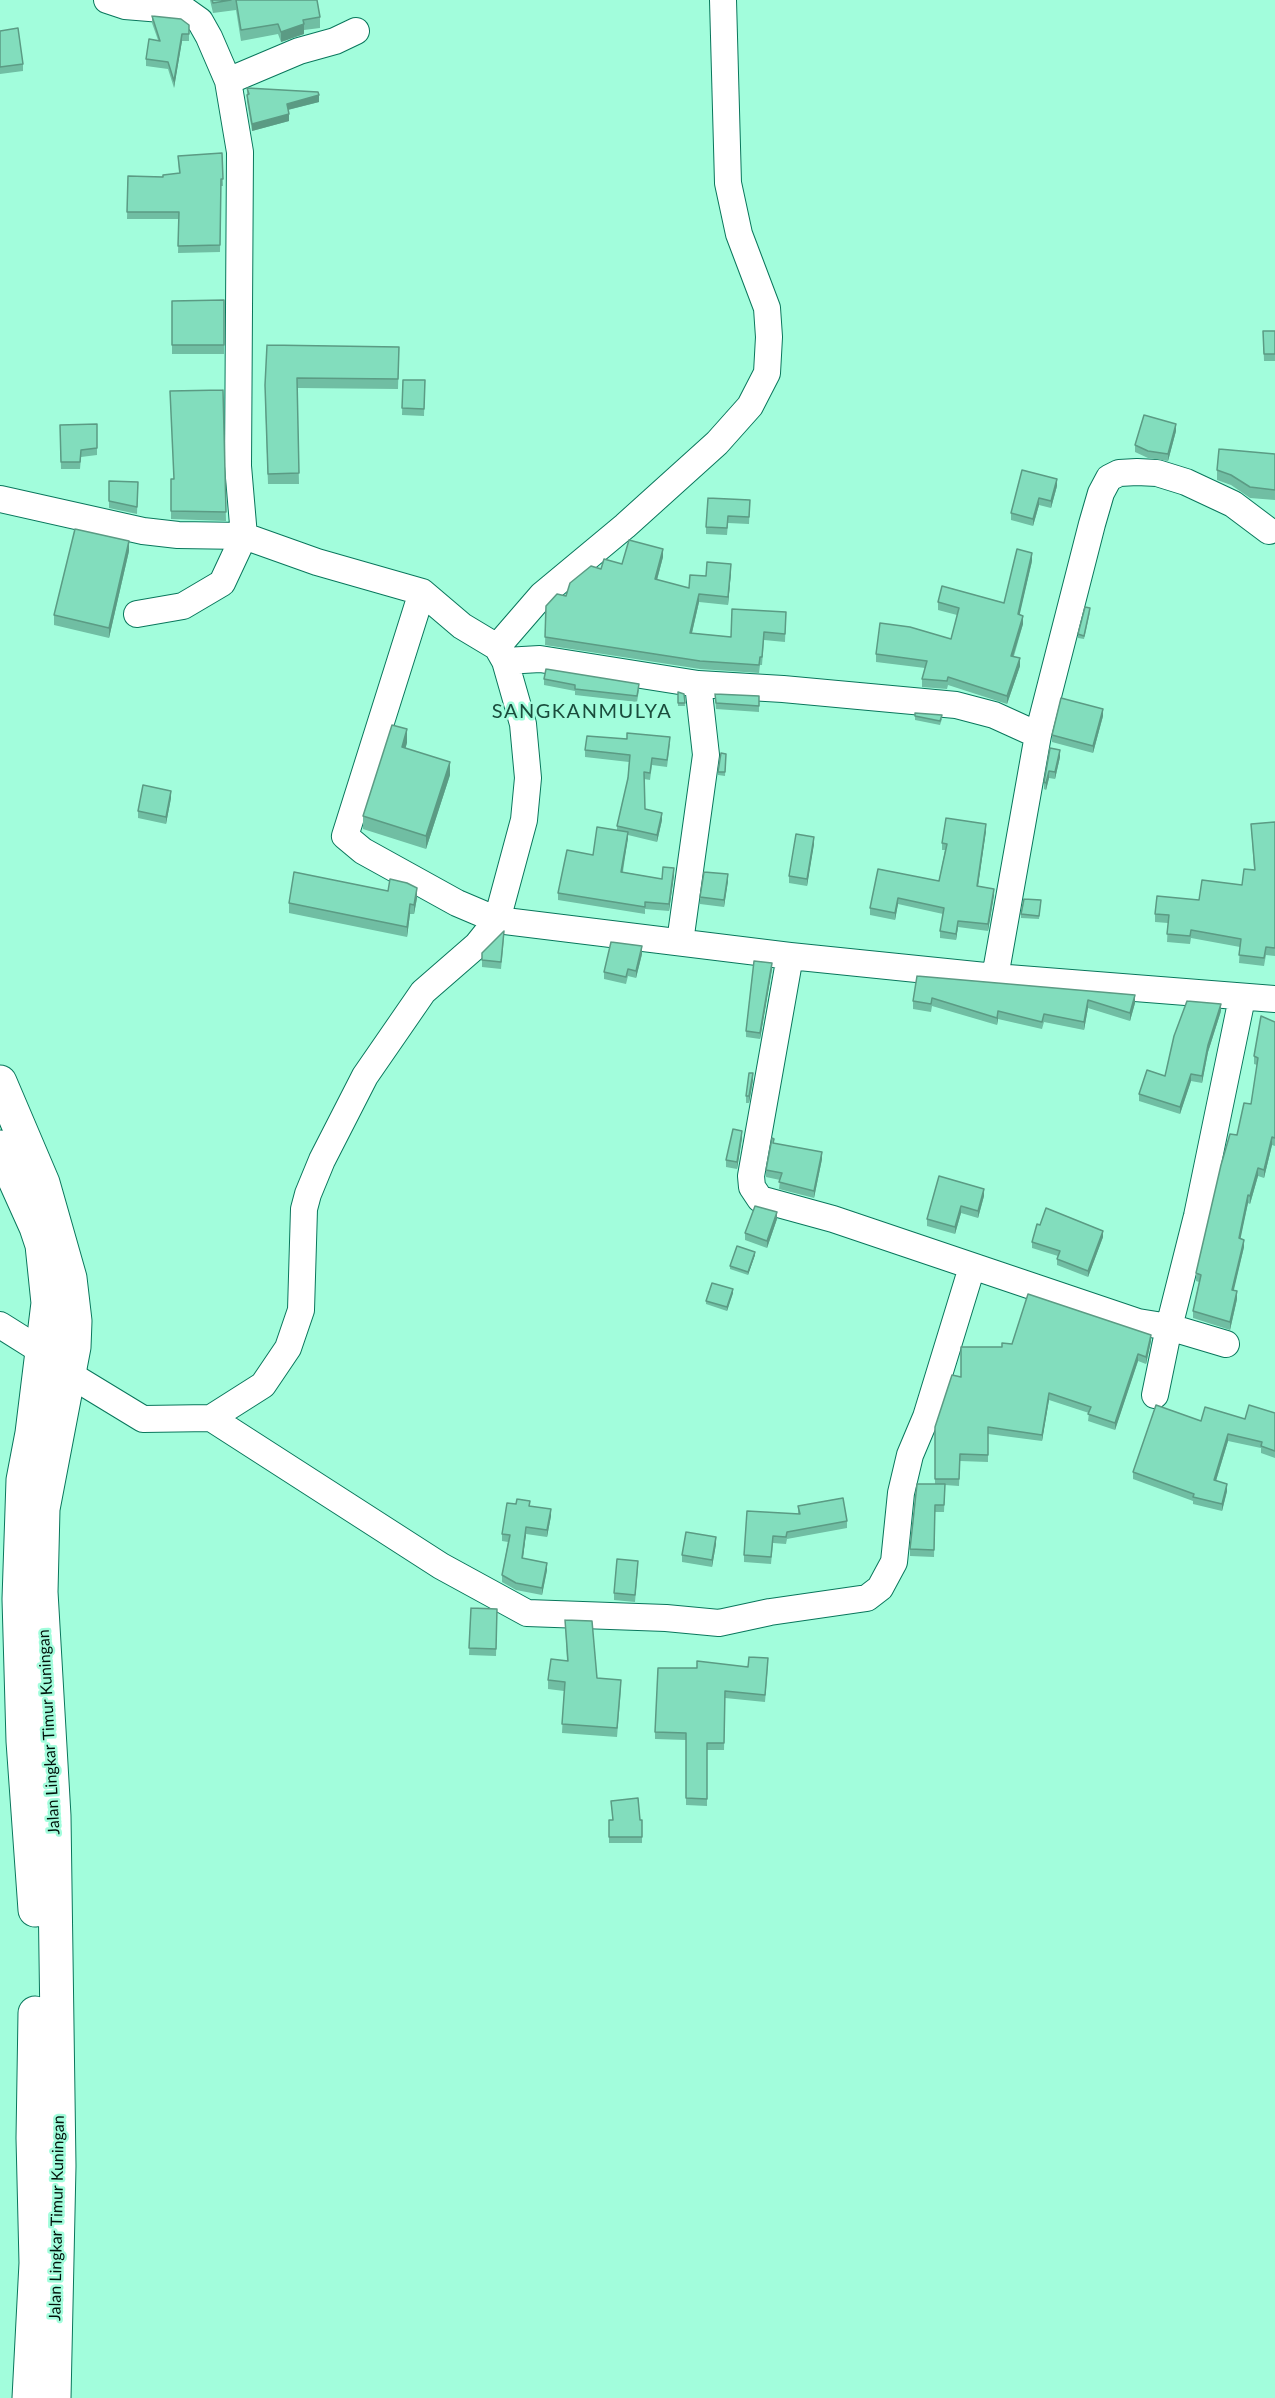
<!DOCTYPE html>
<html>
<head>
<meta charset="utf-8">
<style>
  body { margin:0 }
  canvas { display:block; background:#a2fddc }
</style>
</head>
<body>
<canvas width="1275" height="2398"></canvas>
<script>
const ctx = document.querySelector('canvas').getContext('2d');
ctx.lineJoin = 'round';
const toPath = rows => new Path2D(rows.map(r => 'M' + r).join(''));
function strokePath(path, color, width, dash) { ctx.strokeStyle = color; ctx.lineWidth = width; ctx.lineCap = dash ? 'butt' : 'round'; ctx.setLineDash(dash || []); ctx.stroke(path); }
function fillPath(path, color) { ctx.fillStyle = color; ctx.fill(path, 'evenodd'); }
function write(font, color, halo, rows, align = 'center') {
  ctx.font = font + ' Lato,sans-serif'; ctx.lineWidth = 5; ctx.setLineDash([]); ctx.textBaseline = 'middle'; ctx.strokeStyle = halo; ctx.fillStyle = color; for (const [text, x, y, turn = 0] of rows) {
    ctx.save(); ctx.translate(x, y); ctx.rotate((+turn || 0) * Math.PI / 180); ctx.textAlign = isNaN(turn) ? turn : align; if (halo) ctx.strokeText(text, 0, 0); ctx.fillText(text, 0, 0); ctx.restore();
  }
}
const minor = toPath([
  [107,0,125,6,186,11,200,21,209,37,228,81,240,152,238,466,244,536,222,583,183,606,137,614],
  [228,81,299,51,335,41,356,31],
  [0,499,143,531,178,535,244,536,317,562,422,592,462,626,497,647,505,661,523,724,528,778,524,820,497,920,457,903,363,851,345,836,422,592],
  [497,647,542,595,625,526,717,443,750,406,767,373,769,337,767,308,739,234,728,183,723,0],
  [505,661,540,659,698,684,783,689,956,705,994,715,1038,735,995,977],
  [1038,735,1092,524,1101,493,1109,478,1119,473,1137,472,1157,473,1186,482,1233,504,1269,531],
  [680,942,706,755,698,684],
  [790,956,751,1176,752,1187,760,1199,833,1219,1138,1322,1169,1327,1197,1216,1242,998],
  [0,1325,43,1352,69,1374,143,1419,211,1418,263,1385,288,1348,301,1310,304,1209,308,1194,322,1160,365,1076,423,992,477,945,497,920,790,956,995,977,1275,999],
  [1155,1395,1169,1327,1226,1344],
  [211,1418,441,1566,527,1613,666,1618,719,1623,770,1612,867,1598,880,1588,894,1562,901,1493,910,1455,926,1417,972,1267]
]);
const major = toPath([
  [0,1082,43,1183,70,1278,75,1321,74,1347,43,1509,41,1592,54,1816,59,2166,54,2398],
  [0,1147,36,1227,42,1245,48,1303,32,1433,23,1480,19,1599,23,1741,35,1910],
  [29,2398,36,2263,33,2138,35,2013]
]);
strokePath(minor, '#09775c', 28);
strokePath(major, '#09775c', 35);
strokePath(minor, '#fff', 26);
strokePath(major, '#fff', 33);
fillPath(toPath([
  [210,0,317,0,320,17,320,28,304,30,304,34,281,42,278,34,241,41,236,10,213,13],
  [152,16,189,25,189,41,182,41,174,88,168,69,146,66,146,59,158,40,152,23],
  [0,31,23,64,23,71,0,74],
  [247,88,319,102,288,110,289,121,252,131,247,101],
  [222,153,223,186,221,186,220,252,178,253,179,219,127,219,128,176,163,177,179,174,178,156],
  [224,300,224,354,172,354,172,301],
  [1263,331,1275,331,1275,361,1264,361],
  [267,345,399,347,398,389,297,388,299,484,268,484,265,396],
  [403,380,425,380,424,416,402,415],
  [223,390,226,521,171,519,171,479,174,479],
  [97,424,97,455,81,457,80,469,61,469,60,425],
  [1176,431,1168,461,1148,458,1135,452,1135,445],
  [1275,454,1275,500,1250,498,1231,485,1217,480,1217,470],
  [109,481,138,482,137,514,109,508],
  [1057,486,1051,508,1039,505,1033,526,1011,520,1011,513],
  [750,500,749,524,728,523,727,535,706,534,706,527],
  [129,551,109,638,54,625,54,615],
  [663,557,657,580,689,588,706,576,731,572,728,605,699,602,692,633,731,637,786,612,785,642,764,640,762,665,760,665,759,673,700,669,545,645,546,606,566,596,622,564],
  [1032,561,1019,615,1023,624,1014,656,1020,666,1007,704,948,685,947,689,922,687,922,679,925,668,876,662,876,654,951,639,957,615,938,610,938,602,1004,603],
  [1090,612,1084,639,1078,638,1078,634],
  [544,679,639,690,637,702,575,695,575,691,544,685],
  [678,692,684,694,685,706,678,706],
  [715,694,759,696,759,712,716,709],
  [915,716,942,719,940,725,915,720],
  [1103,716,1093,753,1052,742,1052,735],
  [407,743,405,748,450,775,426,849,363,829,363,816],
  [670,744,667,767,652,765,650,780,644,779,645,809,662,820,657,842,628,835,623,872,662,879,674,875,669,911,645,909,645,914,558,900,558,893,617,830,617,826,628,778,629,762,585,757,585,750],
  [1050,748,1060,757,1055,779,1049,778,1046,790,1044,789,1044,782],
  [726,754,725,776,718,775,718,772],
  [171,798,166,824,138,818,138,811],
  [1275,822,1275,956,1266,955,1264,966,1239,963,1240,947,1191,938,1190,944,1167,942,1168,923,1155,922,1155,914,1199,900,1242,885,1254,870,1251,824],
  [986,831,978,886,994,895,988,931,958,927,956,940,940,938,940,931,943,914,898,904,895,920,870,915,870,908,939,881,945,850,942,850,942,843],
  [814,844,807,886,789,883,789,876],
  [728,881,724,907,700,904,700,897],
  [388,891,417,898,414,914,410,914,407,937,289,913,289,903],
  [1041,900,1039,919,1021,918,1021,914],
  [504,938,501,969,482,967,482,960],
  [642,954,636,978,628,976,626,984,604,979,604,972],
  [772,969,760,1039,746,1037,746,1031],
  [917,976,1135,1003,1130,1021,1088,1008,1084,1030,1044,1022,1042,1029,998,1019,997,1025,932,1006,931,1012,913,1009,913,1001],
  [1221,1011,1208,1052,1202,1083,1191,1081,1180,1114,1139,1101,1139,1094,1165,1076],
  [1275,1022,1275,1146,1272,1145,1264,1178,1258,1176,1250,1204,1248,1203,1240,1238,1244,1247,1233,1291,1237,1299,1230,1330,1193,1318,1193,1311,1199,1282,1196,1281,1196,1273,1237,1135,1251,1104,1257,1065,1254,1064,1254,1056],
  [753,1080,749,1103,746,1103,746,1096],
  [742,1138,737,1169,726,1167,726,1160],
  [774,1143,822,1159,814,1198,779,1189,780,1180,766,1177,766,1170],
  [984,1196,978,1218,961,1213,955,1234,927,1226,927,1219],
  [777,1219,767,1248,745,1240,745,1233],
  [1103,1237,1088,1277,1057,1265,1057,1259,1058,1256,1032,1248,1032,1242],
  [755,1255,748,1275,730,1269,730,1266],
  [733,1293,727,1311,706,1304,706,1301],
  [1151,1341,1146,1364,1138,1361,1115,1430,1088,1421,1089,1413,1049,1400,1042,1441,988,1434,988,1462,960,1461,959,1486,945,1485,944,1512,935,1512,934,1557,910,1556,910,1549,935,1484,935,1427,961,1377,1002,1347,1012,1344],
  [1275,1413,1275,1458,1261,1453,1261,1448,1228,1441,1216,1481,1227,1491,1222,1511,1193,1504,1193,1501,1133,1479,1133,1472,1201,1421,1245,1419],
  [530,1506,551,1516,547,1537,526,1534,523,1558,547,1570,542,1595,516,1590,502,1582,502,1575,508,1542,502,1541,502,1534],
  [798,1506,847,1521,847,1528,787,1539,786,1544,773,1543,771,1564,744,1562,744,1555,798,1514],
  [716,1544,712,1567,682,1562,682,1555],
  [638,1568,635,1602,614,1600,614,1593],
  [471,1608,497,1609,496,1656,469,1655],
  [565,1620,597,1678,621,1689,617,1737,562,1733,564,1691,548,1689,548,1680,567,1661],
  [768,1665,765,1702,725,1698,724,1750,707,1750,707,1806,686,1805,686,1740,655,1739,655,1732,697,1668],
  [611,1801,640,1820,642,1820,642,1843,609,1843,609,1820,613,1820]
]), '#70bea3');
fillPath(toPath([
  [304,24,304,34,281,42,281,32],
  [182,34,182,41,174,88,174,81],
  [319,95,319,102,287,110,287,104],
  [289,114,289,121,252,131,252,124],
  [1176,424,1176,431,1168,461,1168,454],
  [1057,479,1057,486,1051,508,1051,501],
  [1039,498,1039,505,1033,526,1033,519],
  [129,541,129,551,109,638,109,628],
  [663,549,663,557,655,587,655,579],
  [1032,553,1032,561,1018,622,1018,614],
  [731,564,731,572,728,605,728,597],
  [699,594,699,602,690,641,690,633],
  [1023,616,1023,624,1011,663,1011,656],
  [1020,658,1020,666,1007,704,1007,696],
  [1103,709,1103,716,1093,753,1093,746],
  [407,729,407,743,402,760,402,747],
  [1060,750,1060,757,1055,779,1055,772],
  [450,762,450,775,426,849,426,836],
  [1049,771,1049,778,1046,790,1046,783],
  [171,791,171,798,166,824,166,817],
  [662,813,662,820,657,842,657,835],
  [986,824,986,831,977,893,977,886],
  [628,832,628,839,621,879,621,872],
  [814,837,814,844,807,886,807,879],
  [674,868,674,875,669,911,669,904],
  [728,874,728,881,724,907,724,900],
  [417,888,417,898,414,914,414,905],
  [994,889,994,895,988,931,988,924],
  [898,898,898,904,895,920,895,913],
  [410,904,410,914,407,937,407,927],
  [958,921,958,927,956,940,956,934],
  [642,946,642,954,636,978,636,971],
  [772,963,772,969,760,1039,760,1033],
  [1135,995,1135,1003,1130,1021,1130,1013],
  [1088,1000,1088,1008,1084,1030,1084,1022],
  [1221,1004,1221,1011,1208,1052,1202,1083,1202,1076,1208,1045],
  [998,1011,998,1019,997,1025,997,1018],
  [753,1073,753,1080,749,1103,749,1096],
  [1191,1074,1191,1081,1180,1114,1180,1107],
  [742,1131,742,1138,737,1169,737,1162],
  [1272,1137,1272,1145,1264,1178,1264,1170],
  [822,1152,822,1159,814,1198,814,1191],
  [1258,1168,1258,1176,1250,1204,1250,1196],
  [984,1189,984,1196,978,1218,978,1211],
  [1248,1195,1248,1203,1239,1246,1239,1238],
  [961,1206,961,1213,955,1234,955,1227],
  [777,1212,777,1219,767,1248,767,1241],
  [1103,1231,1103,1237,1088,1277,1088,1271],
  [1244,1240,1244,1247,1232,1298,1232,1290],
  [755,1252,755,1255,748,1275,748,1272],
  [733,1289,733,1293,727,1311,727,1307],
  [1237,1291,1237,1299,1230,1330,1230,1322],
  [1151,1335,1151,1341,1146,1364,1146,1357],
  [1138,1354,1138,1361,1115,1430,1115,1423],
  [1049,1393,1049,1400,1042,1441,1042,1435],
  [1228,1434,1228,1441,1214,1487,1214,1480],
  [1227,1484,1227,1491,1222,1511,1222,1504],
  [551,1509,551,1516,547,1537,547,1530],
  [526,1527,526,1534,522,1565,522,1558],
  [716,1537,716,1544,712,1567,712,1560],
  [547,1563,547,1570,542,1595,542,1588]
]), '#5b9b84');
const building = toPath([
  [212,0,231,0,213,3,212,0],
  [236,0,317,0,320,17,303,20,304,24,281,32,278,24,241,30,236,0],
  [152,16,181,19,189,25,189,34,182,34,174,81,168,62,146,59,149,39,160,41,152,16],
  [18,28,23,64,0,67,0,31,18,28],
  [247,88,318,92,319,95,287,104,289,114,252,124,247,95,249,94,247,88],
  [222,153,223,179,221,179,220,245,178,246,179,212,127,212,128,176,163,177,163,175,180,173,178,156,222,153],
  [224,300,224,345,172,345,172,301,224,300],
  [1263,331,1275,331,1275,354,1264,354,1263,331],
  [267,345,399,347,398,379,297,378,299,473,268,474,265,385,267,345],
  [403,380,425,380,424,409,402,408,403,380],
  [223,390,226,512,171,511,171,479,174,479,170,391,223,390],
  [1144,415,1176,424,1168,454,1148,451,1135,445,1144,415],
  [97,424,97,448,81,450,80,462,61,462,60,425,97,424],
  [1219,449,1275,454,1275,490,1250,487,1231,475,1217,470,1219,449],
  [1022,470,1057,479,1051,501,1039,498,1033,519,1011,513,1022,470],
  [109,481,138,482,137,507,109,501,109,481],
  [708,498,750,500,749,517,728,516,727,528,706,527,708,498],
  [75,529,129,541,109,628,54,615,75,529],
  [629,540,663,549,655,579,689,588,690,575,706,576,707,562,731,564,728,597,699,594,690,633,731,637,732,609,786,612,785,634,764,632,762,657,760,657,759,665,700,661,545,637,546,606,557,594,566,596,570,583,591,566,601,569,604,559,622,564,629,540],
  [1017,549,1032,553,1018,614,1023,616,1011,656,1020,658,1007,696,948,677,947,681,922,679,927,661,876,654,880,623,910,627,951,639,959,608,938,602,942,586,1004,603,1017,549],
  [1085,607,1090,608,1084,636,1078,634,1085,607],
  [546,669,639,684,637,696,575,689,575,685,544,679,546,669],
  [678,692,684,694,685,703,678,703,678,692],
  [715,694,759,696,759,706,716,703,715,694],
  [1061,698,1103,709,1093,746,1052,735,1061,698],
  [915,713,942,715,940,721,915,716,915,713],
  [392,725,407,729,402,747,450,762,426,836,363,816,392,725],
  [627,733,670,737,667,760,652,758,650,773,644,772,645,809,662,813,657,835,617,826,628,778,630,755,585,750,587,736,627,739,627,733],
  [1050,748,1060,750,1055,772,1049,771,1046,783,1044,782,1050,748],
  [721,753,726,754,725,772,718,772,721,753],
  [143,785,171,791,166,817,138,811,143,785],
  [946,818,986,824,977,886,994,889,988,924,958,921,956,934,940,931,944,908,898,898,895,913,870,908,878,869,939,881,947,844,942,843,946,818],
  [1275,822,1275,948,1266,947,1264,958,1239,955,1241,939,1191,930,1190,936,1167,934,1169,915,1155,914,1157,896,1199,900,1202,880,1242,885,1244,869,1255,870,1251,824,1275,822],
  [597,827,628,832,621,872,662,879,663,867,674,868,669,904,645,902,645,907,558,893,567,850,593,855,597,827],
  [796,834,814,837,807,879,789,876,796,834],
  [294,872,388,891,390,879,407,883,417,888,414,905,410,904,407,927,289,903,294,872],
  [704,872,728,874,724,900,700,897,704,872],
  [1024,899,1041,900,1039,916,1021,914,1024,899],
  [504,931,501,962,482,960,482,953,504,931],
  [611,942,642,946,636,971,628,969,626,977,604,972,611,942],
  [754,961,772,963,760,1033,746,1031,754,961],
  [917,976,1135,995,1130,1013,1088,1000,1084,1022,1044,1014,1042,1022,998,1011,997,1018,932,998,931,1004,913,1001,917,976],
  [1187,1001,1221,1004,1208,1045,1202,1076,1191,1074,1180,1107,1139,1094,1147,1070,1165,1076,1174,1036,1187,1001],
  [1261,1016,1275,1022,1275,1138,1272,1137,1264,1170,1258,1168,1250,1196,1248,1195,1239,1238,1244,1240,1232,1290,1237,1291,1230,1322,1193,1311,1201,1275,1196,1273,1221,1165,1230,1134,1237,1135,1244,1103,1251,1104,1258,1058,1254,1056,1261,1016],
  [749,1073,753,1073,749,1096,746,1096,749,1073],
  [733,1129,742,1131,737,1162,726,1160,733,1129],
  [772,1138,774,1139,773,1143,822,1152,814,1191,779,1182,782,1173,766,1170,772,1138],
  [939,1176,984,1189,978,1211,961,1206,955,1227,927,1219,939,1176],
  [755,1206,777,1212,767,1241,745,1233,755,1206],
  [1046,1208,1103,1231,1088,1271,1057,1259,1060,1251,1032,1242,1037,1224,1040,1225,1046,1208],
  [737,1246,755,1252,748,1272,730,1266,737,1246],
  [712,1283,733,1289,727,1307,706,1301,712,1283],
  [1028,1294,1151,1335,1146,1357,1138,1354,1115,1423,1088,1414,1091,1407,1049,1393,1042,1435,988,1427,988,1455,960,1454,959,1479,935,1479,935,1427,952,1375,961,1377,961,1347,1002,1347,1002,1343,1012,1344,1028,1294],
  [1156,1405,1201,1421,1205,1407,1245,1419,1249,1405,1275,1413,1275,1451,1261,1446,1262,1442,1228,1434,1214,1480,1227,1484,1222,1504,1193,1497,1194,1494,1133,1472,1156,1405],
  [917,1484,945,1484,944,1505,935,1505,934,1550,910,1549,917,1484],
  [843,1498,847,1521,787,1532,786,1537,773,1536,771,1557,744,1555,747,1511,800,1514,798,1506,843,1498],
  [517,1499,530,1501,529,1506,551,1509,547,1530,526,1527,522,1558,547,1563,542,1588,516,1583,502,1575,510,1535,502,1534,507,1503,516,1504,517,1499],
  [686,1532,716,1537,712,1560,682,1555,686,1532],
  [617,1559,638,1561,635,1595,614,1593,617,1559],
  [471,1608,497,1609,496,1649,469,1648,471,1608],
  [565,1620,592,1621,597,1678,621,1680,617,1728,562,1724,565,1682,548,1680,551,1659,568,1661,565,1620],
  [749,1657,768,1658,765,1695,725,1691,724,1743,707,1743,707,1799,686,1798,686,1733,655,1732,658,1668,697,1668,697,1661,748,1667,749,1657],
  [638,1798,640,1820,642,1820,642,1837,609,1837,609,1820,613,1820,611,1801,638,1798]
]);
fillPath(building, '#82ddbd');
strokePath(building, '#5b9b84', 1.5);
write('16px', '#00130b', '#a2fddc', [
  ["Jalan Lingkar Timur Kuningan",49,1732,-93],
  ["Jalan Lingkar Timur Kuningan",57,2218,-89]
]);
ctx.letterSpacing = '1.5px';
write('20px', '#1a4c3c', '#a2fddc', [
  ["SANGKANMULYA",582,712]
]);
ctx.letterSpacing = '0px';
</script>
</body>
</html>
